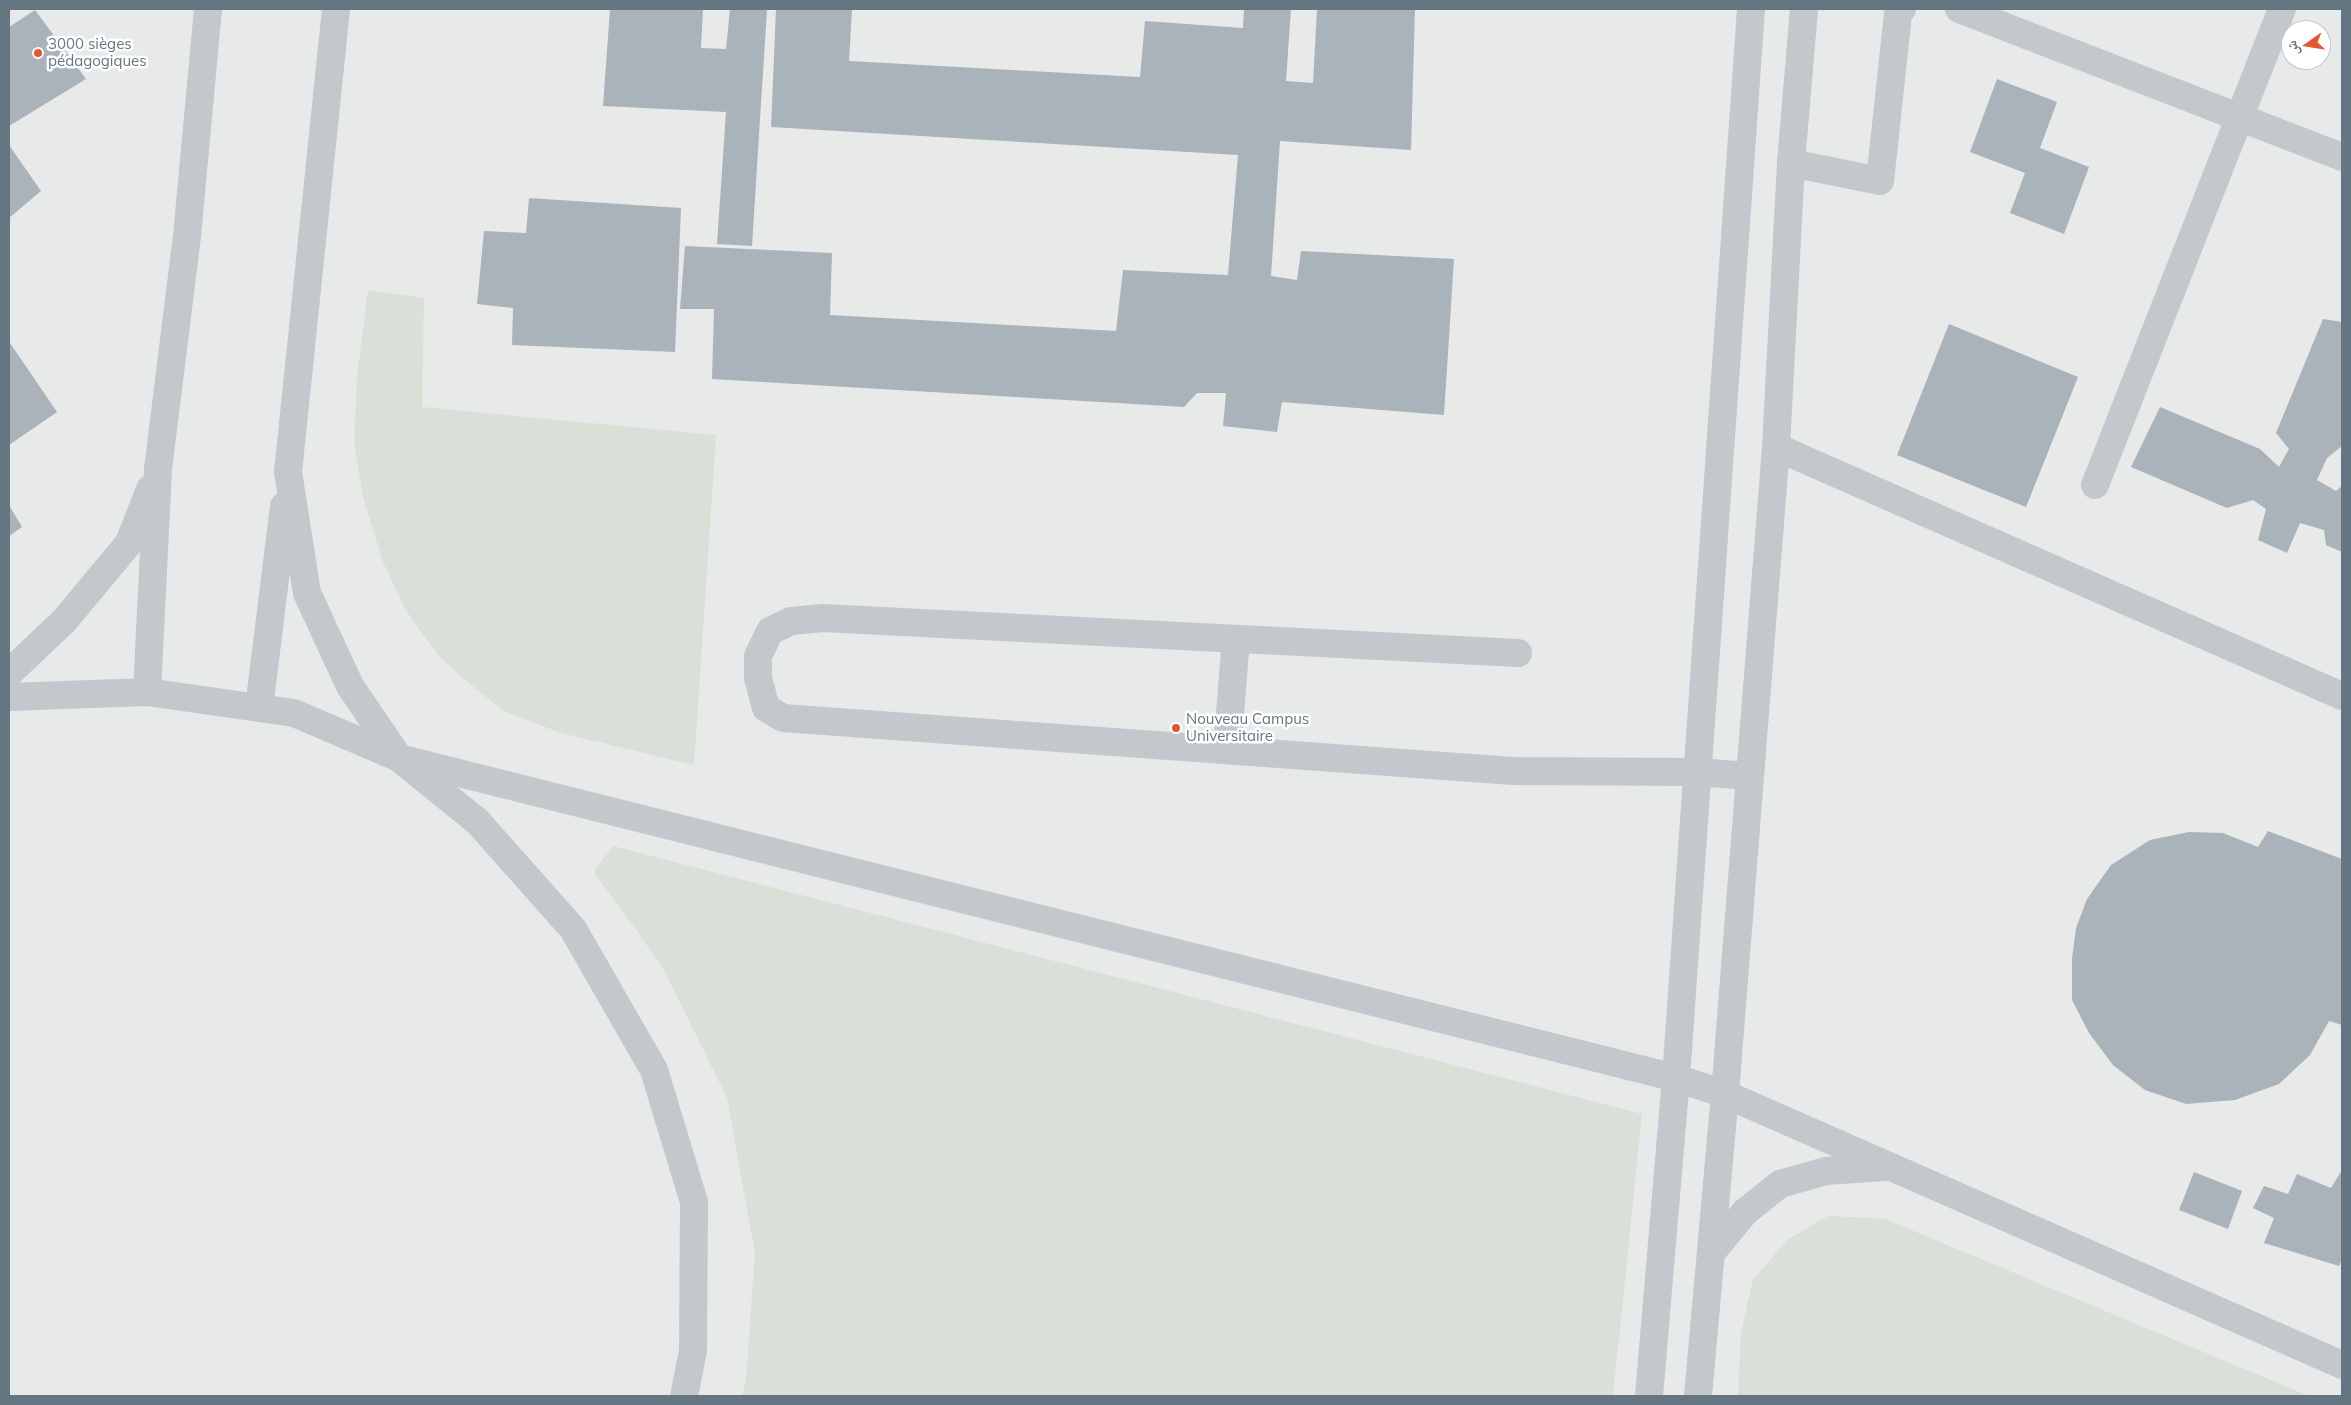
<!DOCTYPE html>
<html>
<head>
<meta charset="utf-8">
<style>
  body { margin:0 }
  #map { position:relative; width:2351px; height:1405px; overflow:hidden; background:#fafaf8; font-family:Mulish,"Noto Naskh Arabic",sans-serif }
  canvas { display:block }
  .frame { position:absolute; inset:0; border:10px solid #657683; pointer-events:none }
  .north { position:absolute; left:2281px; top:20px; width:50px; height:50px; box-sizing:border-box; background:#fff; border:1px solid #c1c8cd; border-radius:50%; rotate:257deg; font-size:14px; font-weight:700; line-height:20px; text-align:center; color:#657683 }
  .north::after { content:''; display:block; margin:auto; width:18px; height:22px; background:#e4572e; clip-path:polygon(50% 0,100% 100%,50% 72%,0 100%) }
</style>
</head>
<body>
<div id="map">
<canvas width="2351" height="1405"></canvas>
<div class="frame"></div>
<div class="north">ش</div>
</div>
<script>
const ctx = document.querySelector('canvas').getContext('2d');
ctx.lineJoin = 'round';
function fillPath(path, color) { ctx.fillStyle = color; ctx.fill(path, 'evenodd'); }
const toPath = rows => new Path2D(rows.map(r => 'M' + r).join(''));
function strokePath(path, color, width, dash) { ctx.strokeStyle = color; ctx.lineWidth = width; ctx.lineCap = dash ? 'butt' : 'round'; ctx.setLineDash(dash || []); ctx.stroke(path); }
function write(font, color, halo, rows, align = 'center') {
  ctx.font = font + ' Mulish,sans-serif'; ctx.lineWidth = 5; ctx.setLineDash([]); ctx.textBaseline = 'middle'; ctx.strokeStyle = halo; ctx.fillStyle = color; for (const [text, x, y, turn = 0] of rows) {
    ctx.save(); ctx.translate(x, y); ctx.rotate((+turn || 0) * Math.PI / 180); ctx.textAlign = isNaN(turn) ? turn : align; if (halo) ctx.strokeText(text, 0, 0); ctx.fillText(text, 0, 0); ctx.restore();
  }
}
fillPath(toPath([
  [9,9,2342,9,2342,1396,9,1396],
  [2291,30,2321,30,2321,60,2291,60]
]), '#e8e9e9');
fillPath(toPath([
  [368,290,424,298,422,407,716,435,694,765,561,733,504,711,465,680,438,655,405,609,383,562,363,497,354,442,357,377],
  [613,846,1642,1114,1613,1396,742,1396,746,1379,755,1253,727,1098,662,966,594,872],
  [1828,1216,1885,1219,2309,1396,1738,1396,1741,1332,1753,1280,1787,1240]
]), '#dadfd7');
fillPath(toPath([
  [610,9,703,9,701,48,726,49,730,9,767,9,752,246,717,244,726,112,603,106],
  [776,9,852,9,849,61,1140,77,1145,21,1243,28,1244,9,1291,9,1286,81,1313,83,1317,9,1415,9,1411,150,1280,141,1271,276,1297,280,1301,251,1454,259,1444,415,1282,402,1277,432,1223,426,1226,393,1197,393,1184,407,712,379,714,309,680,309,685,246,832,253,830,315,1116,331,1123,270,1228,275,1238,155,771,127],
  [35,10,86,79,9,126,9,27],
  [1997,79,2057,102,2040,148,2089,167,2064,234,2010,213,2025,173,1970,152],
  [9,145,41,191,9,218],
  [529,198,681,208,675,352,512,345,513,308,477,304,484,231,526,233],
  [2323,319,2342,322,2342,446,2327,458,2317,480,2336,491,2342,486,2342,552,2326,545,2324,530,2300,523,2287,553,2258,540,2266,509,2253,500,2227,508,2131,467,2160,407,2260,449,2279,467,2289,449,2276,433],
  [1949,324,2078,377,2026,507,1897,455],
  [10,343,57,412,9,445,9,344],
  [9,505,22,527,9,536],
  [2268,831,2342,859,2342,1025,2329,1021,2310,1055,2279,1084,2235,1100,2186,1104,2145,1090,2113,1065,2089,1033,2072,1000,2072,958,2076,928,2087,899,2111,865,2150,840,2189,832,2223,833,2258,847],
  [2342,1170,2342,1259,2339,1266,2264,1243,2274,1218,2253,1208,2264,1186,2288,1194,2297,1174,2331,1188],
  [2194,1172,2242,1191,2228,1229,2179,1210]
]), '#aab3b9');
strokePath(toPath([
  [336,9,288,472,307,593,350,686,399,758,1676,1078,1725,1094,2342,1365],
  [1959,9,2342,157],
  [1791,163,1880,181,1898,14,1902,9],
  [1776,447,2342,696],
  [2095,485,2282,9],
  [1518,653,823,618,791,621,770,631,758,656,758,678,766,708,783,718,1513,771,1696,772,1750,776],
  [9,673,64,621,129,543,150,489],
  [147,692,158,469,187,236,208,9],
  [9,697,147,692,294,713,399,758,478,822,573,929,654,1070,694,1202,693,1351,684,1396],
  [259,708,284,506],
  [1227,750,1236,639],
  [1711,1253,1745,1212,1780,1184,1826,1171,1884,1167],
  [1649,1396,1676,1078,1751,9],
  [1698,1396,1725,1094,1776,447,1791,163,1804,9]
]), '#c3c8cc', 28);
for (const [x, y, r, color] of [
  [38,53,5,"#e4572e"],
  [1176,728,5,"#e4572e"]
]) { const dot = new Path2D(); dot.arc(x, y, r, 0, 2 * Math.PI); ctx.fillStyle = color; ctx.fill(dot); strokePath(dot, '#fff', 2); }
write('15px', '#657683', '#fff', [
  ["3000 sièges",48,44],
  ["pédagogiques",48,61],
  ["Nouveau Campus",1186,719],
  ["Universitaire",1186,736]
], 'left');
</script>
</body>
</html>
